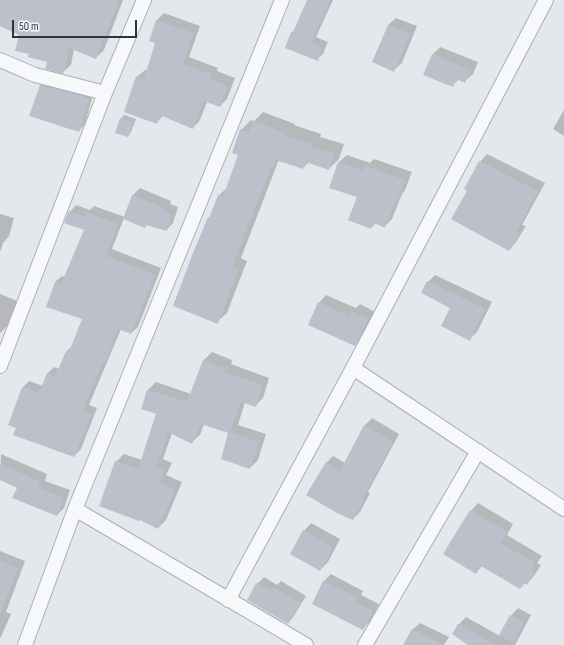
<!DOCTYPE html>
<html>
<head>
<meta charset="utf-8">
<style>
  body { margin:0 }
  #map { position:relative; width:564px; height:645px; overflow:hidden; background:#e4e7ec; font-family:"Sofia Sans Condensed",sans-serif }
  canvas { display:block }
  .scale { position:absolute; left:12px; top:20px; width:125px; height:18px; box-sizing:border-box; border:2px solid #2b3445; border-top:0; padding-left:5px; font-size:12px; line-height:14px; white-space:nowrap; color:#2b3445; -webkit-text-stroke:3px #f4f6f9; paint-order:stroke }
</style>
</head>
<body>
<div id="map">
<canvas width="564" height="645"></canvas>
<div class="scale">50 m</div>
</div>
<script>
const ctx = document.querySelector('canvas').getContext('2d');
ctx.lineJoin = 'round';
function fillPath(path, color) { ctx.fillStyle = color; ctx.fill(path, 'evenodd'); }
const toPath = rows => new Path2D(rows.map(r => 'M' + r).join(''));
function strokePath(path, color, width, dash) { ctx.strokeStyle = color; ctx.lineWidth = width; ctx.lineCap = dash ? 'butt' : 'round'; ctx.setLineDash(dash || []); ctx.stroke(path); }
fillPath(toPath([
  [0,0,123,0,104,50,96,58,74,49,71,65,63,72,49,62,30,54,20,35,0,25],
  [308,0,333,0,316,37,328,42,323,54,317,59,292,32,295,30],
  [164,13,200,26,189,57,218,68,217,71,235,78,227,99,220,106,207,102,200,120,193,128,163,116,157,122,137,77,145,70,147,70,156,43,150,40,157,20],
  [396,18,417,26,402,63,394,70,388,25],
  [440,47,478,62,473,74,465,81,459,79,452,86,433,54],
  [47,79,94,91,85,124,79,131,41,86],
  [564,110,564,136,553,129],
  [263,112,295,124,294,125,321,134,320,137,344,144,339,159,329,169,309,162,303,168,280,160,278,162,241,258,247,261,227,313,217,322,209,218,211,215,219,195,228,187,239,155,241,130,251,120,254,121],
  [124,115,136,119,131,132,128,136,121,119],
  [487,154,545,183,522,225,526,226,516,242,509,250,468,190,480,162],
  [347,155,370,163,374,159,412,172,405,190,402,194,392,219,385,226,376,223,371,228,358,196,339,162],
  [140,188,171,201,170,204,178,207,173,223,166,230,147,224,145,227,124,218,112,249,161,268,138,327,131,333,121,329,89,405,97,408,81,449,74,456,17,427,23,387,29,381,43,386,47,374,54,367,59,369,67,351,73,345,83,319,55,282,62,276,65,277,85,229,70,212,76,205,90,210,94,206,125,217,133,195],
  [0,214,14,218,9,236,3,243,0,252],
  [435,275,492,302,477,332,470,339,451,307,428,282],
  [0,294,17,301,7,326,0,333],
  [326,295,356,308,360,304,375,312,362,337,355,345,319,303],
  [212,352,232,360,231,364,269,378,263,398,256,405,245,402,238,425,266,434,258,460,250,468,230,432,204,424,200,435,192,442,172,433,163,459,172,463,166,475,182,482,166,520,158,528,116,462,124,454,142,460,157,413,142,409,148,390,156,382,191,394,204,360],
  [372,418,399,434,368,492,370,493,360,512,353,519,326,463,333,456,345,463,365,425],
  [1,454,47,474,45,481,70,490,64,508,57,515,18,487,0,479],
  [478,503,513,524,507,535,542,556,537,563,541,565,534,576,527,584,525,583,520,588,482,566,476,572,471,511],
  [311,523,340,539,328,562,320,570,304,531],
  [0,551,25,561,6,612,11,614,0,639],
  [331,574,363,591,361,595,379,604,370,622,363,628,313,603,324,581],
  [264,577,277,585,281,581,306,596,294,616,288,623,257,584],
  [518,608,531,615,515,645,467,645,468,644,454,634,459,624,466,617,500,636,511,616],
  [420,623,449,637,444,645,404,645,412,630]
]), '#0003');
fillPath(toPath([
  [0,0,119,0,96,59,69,48,63,74,45,69,47,62,28,57,29,54,15,51,19,35,0,26],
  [307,0,330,0,311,43,322,48,318,61,285,48,291,32,293,32],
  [156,20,193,33,183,64,212,75,210,79,228,86,220,107,204,101,193,129,160,115,157,124,124,112,136,76,144,79,155,43,149,41],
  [388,25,410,34,394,72,372,62],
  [432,54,471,70,465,83,456,79,453,87,423,75],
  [40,85,89,98,79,132,29,116],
  [120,118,133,122,128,137,115,133],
  [253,121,286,133,285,135,312,144,311,146,335,154,329,170,306,162,303,169,276,160,273,168,271,167,232,268,238,270,218,324,173,306,193,253,208,217,209,218,218,195,223,197,238,155,232,153,240,129,249,132],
  [479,161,538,191,516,232,519,234,509,251,451,219,467,191,464,189],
  [338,162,363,171,365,166,405,180,398,199,396,199,385,228,374,223,371,229,348,220,357,197,329,188],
  [132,195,165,208,164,211,171,214,167,231,146,225,145,228,123,219],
  [69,211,85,217,86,212,118,224,106,256,155,275,131,334,118,329,105,363,103,362,82,412,91,415,74,457,13,435,16,428,8,425,22,387,39,393,47,373,55,377,66,351,69,352,82,319,46,307,55,282,61,284,84,230,64,223],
  [427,281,485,309,470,341,441,326,450,308,421,293],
  [318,302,349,316,351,311,368,319,355,346,308,325],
  [203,360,225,368,224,372,262,385,256,407,241,402,230,432,259,442,250,469,221,459,228,433,201,424,192,444,168,432,156,467,164,470,159,483,175,490,158,529,140,520,139,521,99,506,115,461,138,469,156,414,141,409,147,390,187,402],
  [364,425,393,442,362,499,364,500,353,520,337,513,306,495,326,462,340,471],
  [0,464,41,482,38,488,64,498,57,516,12,498,17,488,0,480],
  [470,510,507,532,500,543,535,563,531,571,534,573,527,585,524,583,520,589,481,566,476,574,443,554],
  [303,530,333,547,320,571,290,554],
  [0,561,18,568,1,612,0,612],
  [323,581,357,597,355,602,373,611,363,630,312,604],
  [256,583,271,591,273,587,301,603,288,624,247,600],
  [510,615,524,622,513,643,499,635],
  [458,624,496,645,468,645,452,634],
  [412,629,444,645,403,645]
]), '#bbc0ca');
const minor = toPath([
  [0,60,35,75,105,93],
  [0,366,105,93,144,0],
  [353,368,564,509],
  [75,509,306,645],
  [228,600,353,368,546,0],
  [25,645,75,509,282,0],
  [365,645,478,451]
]);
strokePath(minor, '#a9aeb7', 16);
strokePath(minor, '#f7f8fa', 14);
</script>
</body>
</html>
